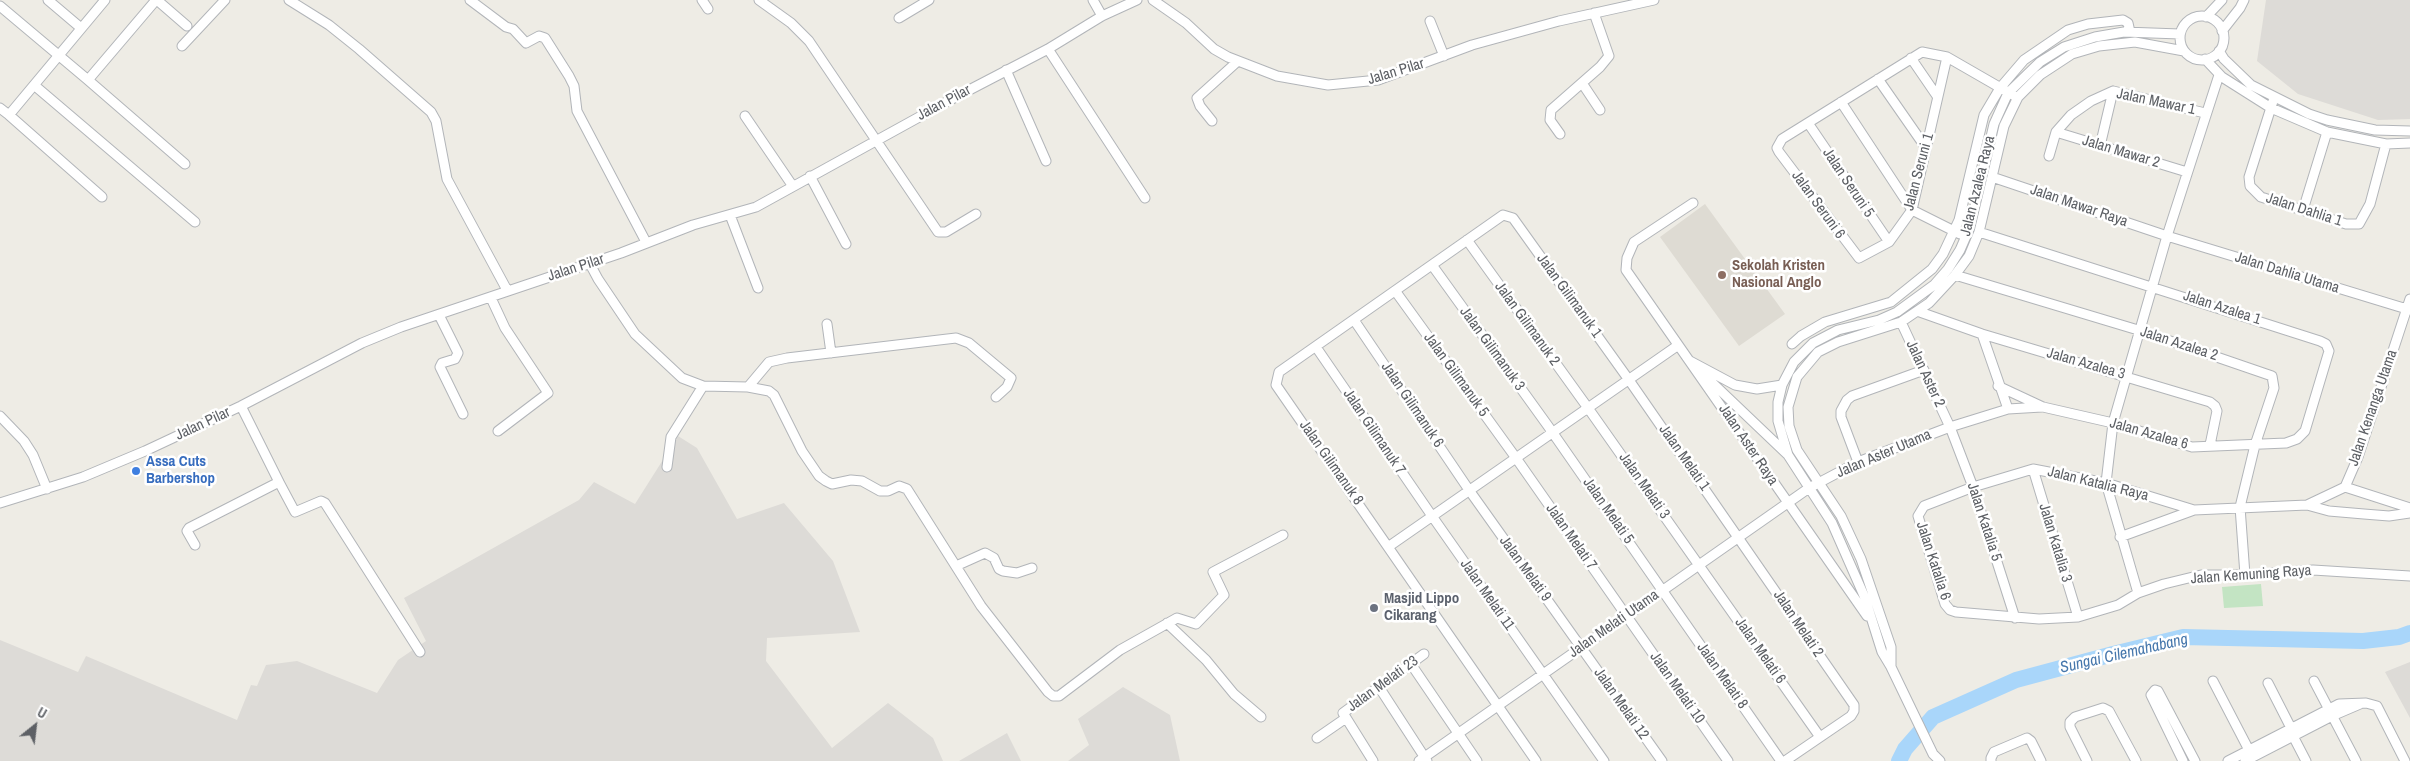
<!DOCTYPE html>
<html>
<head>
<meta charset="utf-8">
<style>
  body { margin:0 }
  #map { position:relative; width:2410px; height:761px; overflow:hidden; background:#eeece5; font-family:"Archivo Narrow",sans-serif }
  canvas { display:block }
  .north { position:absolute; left:10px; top:701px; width:50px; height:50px; -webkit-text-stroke:4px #fff; paint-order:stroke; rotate:29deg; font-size:14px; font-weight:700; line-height:20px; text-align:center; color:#5d6065 }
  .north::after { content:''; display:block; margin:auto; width:18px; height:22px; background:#5d6065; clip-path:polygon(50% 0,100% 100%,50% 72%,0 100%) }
</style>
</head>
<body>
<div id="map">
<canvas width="2410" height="761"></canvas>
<div class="north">U</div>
</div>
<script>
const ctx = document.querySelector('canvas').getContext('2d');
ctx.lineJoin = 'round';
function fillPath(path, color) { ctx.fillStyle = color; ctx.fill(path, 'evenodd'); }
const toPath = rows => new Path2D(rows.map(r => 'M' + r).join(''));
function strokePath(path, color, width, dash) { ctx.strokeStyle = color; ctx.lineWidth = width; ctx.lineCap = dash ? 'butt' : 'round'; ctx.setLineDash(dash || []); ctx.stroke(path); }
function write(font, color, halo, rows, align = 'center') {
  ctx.font = font + ' "Archivo Narrow",sans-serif'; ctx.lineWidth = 5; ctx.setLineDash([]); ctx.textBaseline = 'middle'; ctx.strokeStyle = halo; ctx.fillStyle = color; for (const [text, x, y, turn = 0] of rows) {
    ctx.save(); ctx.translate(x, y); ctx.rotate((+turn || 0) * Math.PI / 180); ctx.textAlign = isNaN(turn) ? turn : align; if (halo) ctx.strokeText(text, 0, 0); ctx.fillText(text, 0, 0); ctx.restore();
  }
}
fillPath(toPath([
  [2266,0,2410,0,2410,119,2378,120,2298,94,2257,61],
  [678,436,697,448,737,519,784,503,833,561,860,632,767,638,766,661,832,748,888,703,933,738,943,761,0,761,0,640,78,672,86,656,237,720,251,685,257,686,266,665,297,661,377,693,398,660,426,641,404,598,579,500,594,482,635,504],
  [2410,662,2410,718,2385,672],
  [1123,687,1170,715,1180,761,1068,761,1089,745,1078,719],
  [1007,733,1021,761,959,761]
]), '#dddbd7');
fillPath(toPath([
  [1705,204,1785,314,1739,346,1660,237]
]), '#dedbd3');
fillPath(toPath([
  [2261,584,2263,606,2224,608,2222,587]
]), '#c3e4c3');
strokePath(toPath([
  [1899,761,1905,749,1933,717,2016,680,2113,654,2183,637,2363,641,2399,637,2410,633]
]), '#a9d6fa', 16);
const minor = toPath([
  [48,0,81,28],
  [157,0,187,26],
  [289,0,329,25,359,49,431,112,436,121,447,179,507,290],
  [470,0,506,27,513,29,526,43,539,36,545,38,569,76,574,86,577,111,646,242],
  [702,0,708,9],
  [759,0,791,23,809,41,938,232,946,232,976,214],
  [1093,0,1102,16],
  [1153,0,1186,23,1214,49,1228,57,1277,76,1328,85,1378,80,1472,45,1559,21,1654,0],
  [0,6,88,80,156,0],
  '2180 38a22 22 0 1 1 44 0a22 22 0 1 1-44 0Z',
  [2206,17,2222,0],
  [899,18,929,0],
  [1430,21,1444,56],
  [2222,31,2240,8,2244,0],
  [182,46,225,0],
  [1048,49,1145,198],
  [2219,51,2224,59,2251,85,2309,114,2327,120,2375,130,2410,131],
  [1947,57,1912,210,1889,242,1859,258,1779,152,1777,148,1782,139,1922,52,1947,57,2013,95],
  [1911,58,1937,96],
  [2205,59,2222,77,2271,108,2327,132,2386,144,2410,143],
  [1006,70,1046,161],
  [1878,79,1926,148],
  [88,80,185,164],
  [1582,83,1600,110],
  [34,85,195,222],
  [2274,98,2249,177,2250,186,2261,197,2346,224,2359,224,2370,204,2386,144],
  [1841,102,1912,210,1960,234],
  [0,108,9,115,105,0],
  [9,115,102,197],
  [745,116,792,185],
  [1212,121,1200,106,1197,98,1238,61],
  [1808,123,1889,242],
  [2056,132,2187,172],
  [1560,134,1550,120,1551,110,1600,67,1609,56,1594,13],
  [2100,146,2113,91],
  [2049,156,2056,132,2071,115,2091,101,2113,91,2205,113],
  [810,176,846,244],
  [1992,177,2167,236,2410,310],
  [1693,203,1634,242,1627,258,1626,270,1867,616],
  [2303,210,2327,132],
  [730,215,758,288],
  [1979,232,2320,341,2326,344,2329,351,2305,431,2297,439,2286,443,2192,447,2113,423,2043,407,1998,386],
  [1467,240,1588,408,1820,737],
  [590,264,598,279,635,334,682,378,703,386,748,387,769,391,774,395,802,451,819,476,826,481,832,484,851,480,862,481,880,491,888,491,899,486,907,489,981,606,1048,692,1053,696,1059,696,1120,650,1177,618,1196,624,1224,595,1213,572,1283,535],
  [1432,265,1548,426,1781,761],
  [1955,275,2138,330,2272,376,2274,388,2255,445,2240,507,2245,575],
  [1396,292,1516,458,1728,761],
  [491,298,505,328,548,393,498,431],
  [1917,311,1982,334,2210,402,2215,406,2217,411,2210,445],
  [439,315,458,353,455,359,442,363,440,367,463,414],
  [1354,320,1469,490,1662,761],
  [1901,322,1950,427,1973,487,2015,618],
  [827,324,831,353],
  [1982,334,2008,409],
  [1792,344,1801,336,1825,322,1891,302,1932,269,1943,254,1959,220,1984,115,2000,88,2024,60,2068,30,2088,24,2123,20,2128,23,2130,32],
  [1316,347,1432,516,1604,761],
  [1690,361,1735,385,1757,389,1782,385],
  [1703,374,1788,455],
  [748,387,769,362,787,358,956,338,969,343,1011,378,1007,387,996,397],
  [0,416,24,441,33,455,47,489],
  [1858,462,1841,417,1841,411,1847,400,1852,396,1924,370],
  [667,467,671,437,703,386],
  [2033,469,2078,617],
  [279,482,295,512,321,501,325,503,420,652],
  [2345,487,2307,505,2194,510,2106,483,2033,469,1973,487,1924,506,1918,516,1945,604,1950,610,1956,612,2039,619,2078,617,2118,605,2138,593,2164,584,2201,575,2245,575,2313,570,2410,576],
  [2345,487,2358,457,2410,299],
  [2345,487,2410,508],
  [0,503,83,477,145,451,241,406,362,343,401,327,621,253,693,225,756,207,950,100,1048,49,1102,16,1137,0],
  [2307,505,2329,511,2364,514,2389,516,2410,513],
  [2120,537,2194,510],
  [195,545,187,531,189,528,279,482,241,406],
  [1388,547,1677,346],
  [956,566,985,553,994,558,999,569,1003,571,1017,573,1032,568],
  [2138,593,2106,483,2113,423,2167,236,2219,75],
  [1167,623,1206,660,1234,694,1261,717],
  [1411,664,1477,761],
  [1891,666,1891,647,1861,559,1841,516,1797,450,1789,426,1788,407,1797,377,1818,352,1838,342,1901,322,1929,303,1955,275,1969,256,1979,232,2004,126,2018,97,2040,75,2072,54,2099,46,2135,42,2184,51],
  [2213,681,2251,754],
  [2314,681,2356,761],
  [2268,683,2291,728],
  [1379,687,1427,761],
  [2293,736,2306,761],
  [1317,738,1346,718],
  [1373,761,1343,713,1424,654],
  [1419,761,1809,488,1858,462,1950,427,2008,409,2042,407],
  [1536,761,1276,385,1279,372,1503,215,1513,218,1629,380,1854,705,1854,711,1851,716,1785,761],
  [1940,761,1933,754,1891,667,1882,652,1865,598,1832,523,1788,455,1778,421,1778,402,1782,385,1794,362,1813,343,1838,330,1879,320,1897,312,1934,285,1948,269,1960,250,1970,227,1994,124,2008,93,2040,62,2064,47,2095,37,2124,32,2180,34],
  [1991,761,1991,758,1994,752,2027,738,2031,741,2041,761],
  [2087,761,2070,727,2070,722,2075,717,2103,708,2109,711,2136,761],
  [2183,761,2151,695,2155,690,2158,691,2195,761],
  [2228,761,2339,704,2366,703,2377,706,2405,761],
  [2245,761,2332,716,2360,704]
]);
strokePath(minor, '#b2b5b9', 11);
strokePath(minor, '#fff', 9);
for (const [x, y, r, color] of [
  [1722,275,5,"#8d6e63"],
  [136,471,5,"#3f7fe0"],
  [1374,608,5,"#6b7280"]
]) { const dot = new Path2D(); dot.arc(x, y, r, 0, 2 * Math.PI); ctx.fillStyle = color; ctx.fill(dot); strokePath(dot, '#fff', 2); }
write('15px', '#5d6065', '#fff', [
  ["Jalan Pilar",1396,72,-17],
  ["Jalan Mawar 1",2156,102,12],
  ["Jalan Pilar",944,103,-28],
  ["Jalan Mawar 2",2121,152,17],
  ["Jalan Seruni 1",1919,172,-75],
  ["Jalan Seruni 5",1848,183,56],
  ["Jalan Azalea Raya",1978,186,-76],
  ["Jalan Seruni 6",1818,205,54],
  ["Jalan Mawar Raya",2079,206,19],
  ["Jalan Dahlia 1",2304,210,18],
  ["Jalan Pilar",576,268,-18],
  ["Jalan Dahlia Utama",2287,273,17],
  ["Jalan Gilimanuk 1",1569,296,54],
  ["Jalan Azalea 1",2222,308,18],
  ["Jalan Gilimanuk 2",1527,324,54],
  ["Jalan Azalea 2",2179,344,18],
  ["Jalan Gilimanuk 3",1492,349,54],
  ["Jalan Azalea 3",2086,364,16],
  ["Jalan Aster 2",1925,374,65],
  ["Jalan Gilimanuk 5",1456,375,54],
  ["Jalan Gilimanuk 6",1412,405,56],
  ["Jalan Kenanga Utama",2373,408,-71],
  ["Jalan Pilar",203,424,-25],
  ["Jalan Gilimanuk 7",1374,432,56],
  ["Jalan Azalea 6",2149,434,16],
  ["Jalan Aster Raya",1748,445,56],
  ["Jalan Aster Utama",1884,454,-23],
  ["Jalan Melati 1",1684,458,55],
  ["Jalan Gilimanuk 8",1331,463,55],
  ["Jalan Katalia Raya",2098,484,14],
  ["Jalan Melati 3",1644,486,55],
  ["Jalan Melati 5",1608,511,55],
  ["Jalan Katalia 5",1984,522,72],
  ["Jalan Melati 7",1571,537,55],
  ["Jalan Katalia 3",2055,543,73],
  ["Jalan Katalia 6",1933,561,72],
  ["Jalan Melati 9",1525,569,54],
  ["Jalan Kemuning Raya",2251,575,-4],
  ["Jalan Melati 11",1487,595,55],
  ["Jalan Melati Utama",1614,624,-35],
  ["Jalan Melati 2",1798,624,56],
  ["Jalan Melati 6",1760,651,55],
  ["Jalan Melati 8",1722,676,55],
  ["Jalan Melati 23",1383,684,-36],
  ["Jalan Melati 10",1677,688,55],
  ["Jalan Melati 12",1621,704,55]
]);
write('bold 15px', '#785e54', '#fff', [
  ["Sekolah Kristen",1732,266],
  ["Nasional Anglo",1732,283]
], 'left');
write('bold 15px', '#366cbe', '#fff', [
  ["Assa Cuts",146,462],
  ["Barbershop",146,479]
], 'left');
write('bold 15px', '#5b616d', '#fff', [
  ["Masjid Lippo",1384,599],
  ["Cikarang",1384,616]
], 'left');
write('italic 16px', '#4677ac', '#fff', [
  ["Sungai Cilemahabang",2124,654,-13]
]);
</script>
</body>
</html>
